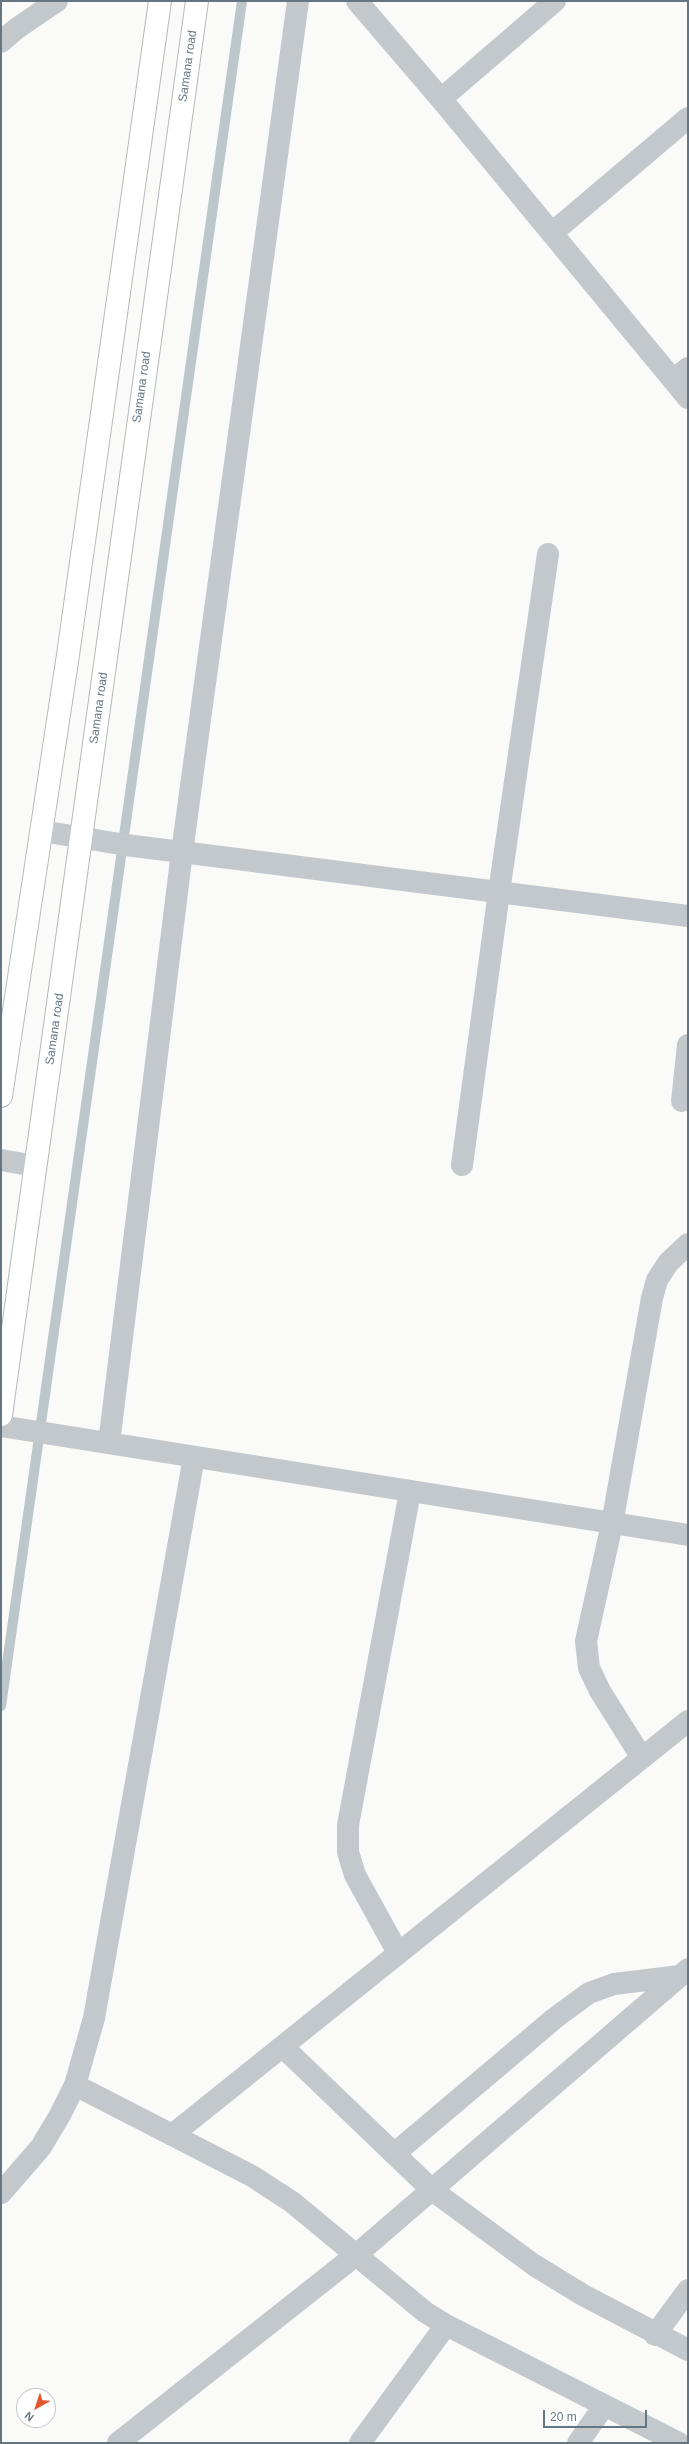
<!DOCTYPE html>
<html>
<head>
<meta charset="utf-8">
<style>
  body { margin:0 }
  #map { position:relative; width:689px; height:2444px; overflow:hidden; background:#fafaf8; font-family:Helvetica,sans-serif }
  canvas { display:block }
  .frame { position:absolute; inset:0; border:2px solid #657683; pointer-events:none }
  .north { position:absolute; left:16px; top:2388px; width:40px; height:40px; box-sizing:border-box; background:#fff; border:1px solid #c1c8cd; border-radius:50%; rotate:219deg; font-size:11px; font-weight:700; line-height:16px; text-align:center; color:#657683 }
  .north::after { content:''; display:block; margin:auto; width:14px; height:18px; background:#e4572e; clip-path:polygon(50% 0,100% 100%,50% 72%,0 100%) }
  .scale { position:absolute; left:543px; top:2410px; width:104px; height:18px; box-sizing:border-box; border:2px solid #657683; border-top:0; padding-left:5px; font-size:12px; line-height:14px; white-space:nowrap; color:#657683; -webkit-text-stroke:3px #fff; paint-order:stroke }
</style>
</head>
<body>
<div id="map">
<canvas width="689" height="2444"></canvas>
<div class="frame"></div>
<div class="north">N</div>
<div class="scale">20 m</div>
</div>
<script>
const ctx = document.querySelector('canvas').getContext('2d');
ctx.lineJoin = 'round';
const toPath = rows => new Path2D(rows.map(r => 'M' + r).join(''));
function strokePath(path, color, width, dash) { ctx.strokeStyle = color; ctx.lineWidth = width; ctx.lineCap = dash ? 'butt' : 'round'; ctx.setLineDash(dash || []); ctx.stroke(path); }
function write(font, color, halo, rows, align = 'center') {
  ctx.font = font + ' Helvetica,sans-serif'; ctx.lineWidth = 4; ctx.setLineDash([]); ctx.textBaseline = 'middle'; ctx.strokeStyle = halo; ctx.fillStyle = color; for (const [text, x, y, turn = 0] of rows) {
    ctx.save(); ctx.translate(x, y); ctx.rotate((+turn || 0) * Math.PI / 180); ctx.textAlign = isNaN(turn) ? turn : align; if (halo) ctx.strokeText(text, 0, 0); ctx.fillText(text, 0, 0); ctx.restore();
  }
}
strokePath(toPath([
  [1,1706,242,1]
]), '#bbc7cb', 10);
const primary = toPath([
  [1,1096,68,655,160,1],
  [1,1415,197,1]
]);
strokePath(primary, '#b5babe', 24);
strokePath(toPath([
  [357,1,441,99,688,398],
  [1,42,16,29,57,1],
  [441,99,555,1],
  [552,233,688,118],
  [673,380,688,368],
  [42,831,126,845,688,916],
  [682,1101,688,1045],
  [1,1160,35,1166],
  [462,1165,499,892,548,554],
  [1,1426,688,1535],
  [109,1443,182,852,298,1],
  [642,1758,600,1691,589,1668,586,1641,612,1524,652,1298,657,1280,668,1263,688,1244],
  [398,1953,355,1875,348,1852,348,1825,410,1492],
  [283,2047,432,2190,534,2265,583,2295,688,2350],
  [75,2085,252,2176,292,2202,425,2312,446,2325,679,2443],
  [172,2135,688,1721],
  [394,2154,555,2018,589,1993,614,1984,680,1976],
  [1,2193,41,2147,60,2115,75,2085,94,2018,194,1457],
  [655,2335,688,2290],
  [118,2443,356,2255,688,1969],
  [360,2443,446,2325],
  [578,2443,604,2406]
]), '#c3c8cc', 22);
strokePath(primary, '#fff', 22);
write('12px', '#657683', '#fff', [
  ["Samana road",188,66,-82],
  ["Samana road",142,387,-82],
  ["Samana road",99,708,-82],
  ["Samana road",55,1029,-82]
]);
</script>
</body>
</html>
